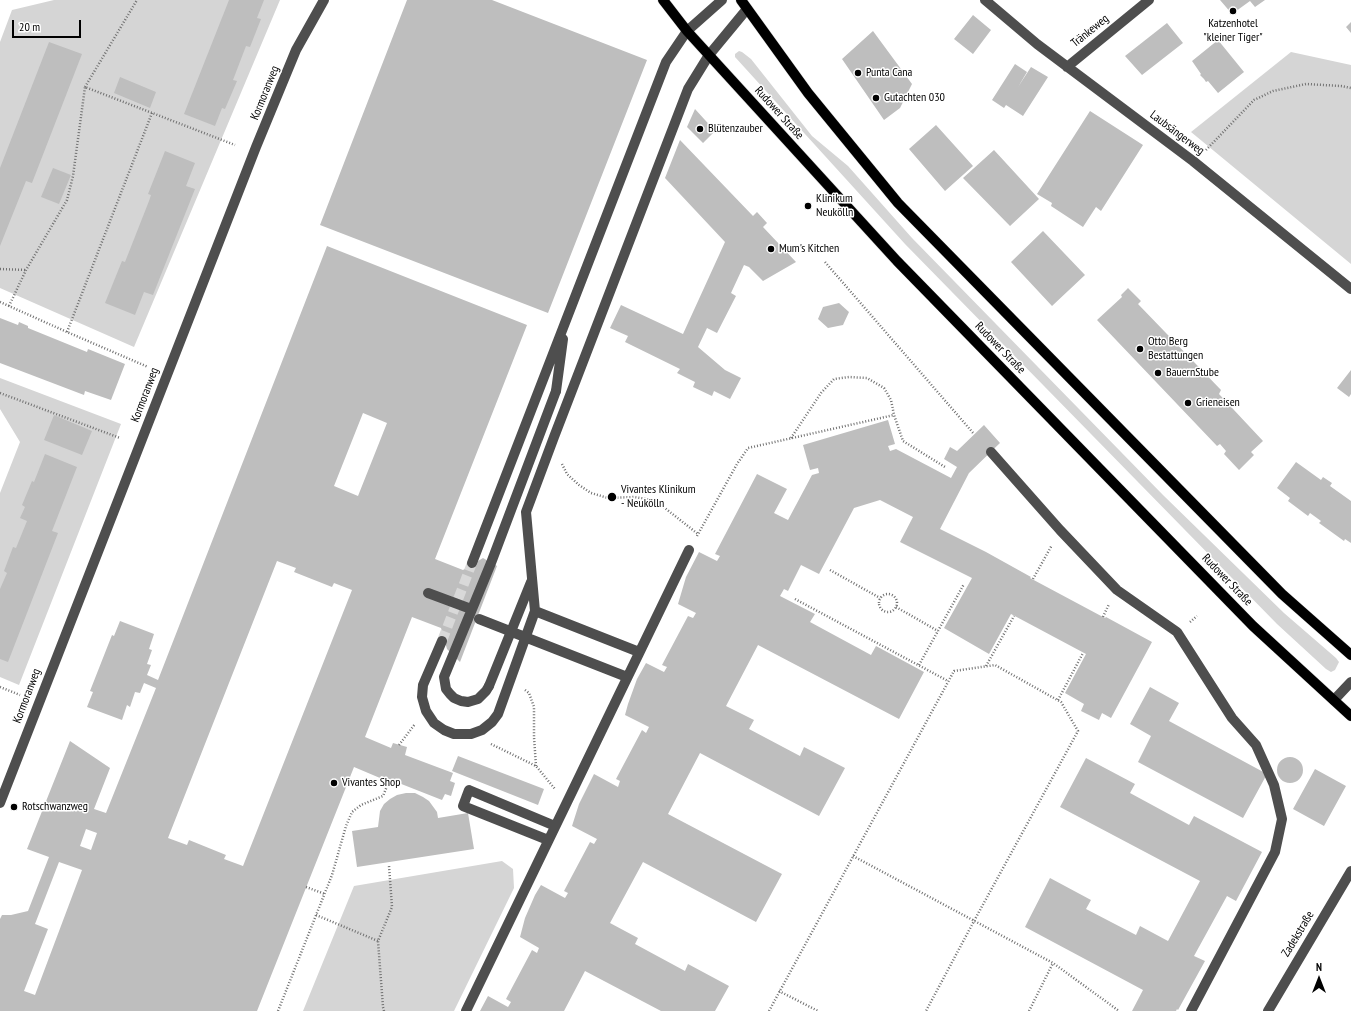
<!DOCTYPE html>
<html>
<head>
<meta charset="utf-8">
<style>
  body { margin:0 }
  #map { position:relative; width:1351px; height:1011px; overflow:hidden; background:#fff; font-family:"PT Sans Narrow",sans-serif }
  canvas { display:block }
  .north { position:absolute; left:1299px; top:959px; width:40px; height:40px; -webkit-text-stroke:3px #fff; paint-order:stroke; rotate:0deg; font-size:11px; font-weight:700; line-height:16px; text-align:center; color:#000 }
  .north::after { content:''; display:block; margin:auto; width:14px; height:18px; background:#000; clip-path:polygon(50% 0,100% 100%,50% 72%,0 100%) }
  .scale { position:absolute; left:12px; top:20px; width:69px; height:18px; box-sizing:border-box; border:2px solid #000; border-top:0; padding-left:5px; font-size:12px; line-height:14px; white-space:nowrap; color:#000; -webkit-text-stroke:3px #fff; paint-order:stroke }
</style>
</head>
<body>
<div id="map">
<canvas width="1351" height="1011"></canvas>
<div class="north">N</div>
<div class="scale">20 m</div>
</div>
<script>
const ctx = document.querySelector('canvas').getContext('2d');
ctx.lineJoin = 'round';
function fillPath(path, color) { ctx.fillStyle = color; ctx.fill(path, 'evenodd'); }
const toPath = rows => new Path2D(rows.map(r => 'M' + r).join(''));
function strokePath(path, color, width, dash) { ctx.strokeStyle = color; ctx.lineWidth = width; ctx.lineCap = dash ? 'butt' : 'round'; ctx.setLineDash(dash || []); ctx.stroke(path); }
function write(font, color, halo, rows, align = 'center') {
  ctx.font = font + ' "PT Sans Narrow",sans-serif'; ctx.lineWidth = 3; ctx.setLineDash([]); ctx.textBaseline = 'middle'; ctx.strokeStyle = halo; ctx.fillStyle = color; for (const [text, x, y, turn = 0] of rows) {
    ctx.save(); ctx.translate(x, y); ctx.rotate((+turn || 0) * Math.PI / 180); ctx.textAlign = isNaN(turn) ? turn : align; if (halo) ctx.strokeText(text, 0, 0); ctx.fillText(text, 0, 0); ctx.restore();
  }
}
fillPath(toPath([
  [54,0,280,0,134,347,0,288,0,42,12,10],
  [739,51,742,52,751,59,812,136,848,166,912,238,1163,495,1284,613,1336,658,1339,662,1335,670,1331,672,1326,669,1277,624,905,244,735,57,735,54],
  [1291,52,1351,65,1351,264,1191,132],
  [0,378,121,424,19,685,0,677,0,493,20,442,0,409],
  [502,861,513,869,514,888,454,1011,303,1011,354,886]
]), '#d5d5d5');
fillPath(toPath([
  [229,0,264,0,257,18,261,19,250,47,246,46,233,80,237,81,225,109,222,108,215,126,184,114],
  [407,0,492,0,647,60,548,313,320,225],
  [1220,0,1265,0,1255,7,1250,1,1232,14],
  [973,15,991,30,973,54,954,39],
  [1351,22,1351,33,1346,27],
  [1167,23,1183,43,1142,75,1125,56],
  [873,31,912,84,900,108,884,120,842,59],
  [1218,40,1244,72,1218,93,1208,81,1206,82,1204,79,1200,75,1201,74,1192,61],
  [49,42,82,54,32,183,26,181,0,246,0,168],
  [1015,64,1027,72,1018,87,1031,67,1048,77,1023,116,1006,105,1004,108,992,100],
  [120,77,156,92,150,108,114,93],
  [695,109,715,131,703,143,687,127],
  [1090,111,1143,145,1101,211,1096,207,1083,227,1051,206,1052,203,1037,194],
  [936,125,973,166,945,191,909,149],
  [680,140,753,216,757,212,767,223,763,227,796,262,763,281,749,267,744,265,731,293,736,296,717,333,707,328,698,347,725,370,741,378,730,399,714,391,712,396,693,387,695,382,677,373,680,369,625,342,628,336,610,328,621,305,683,334,725,242,665,178],
  [994,150,1039,199,1010,226,963,178],
  [165,151,195,163,186,186,195,189,153,295,144,292,135,315,105,303,122,261,125,262,149,201,151,195,148,194],
  [53,168,71,175,59,204,41,197],
  [1043,231,1085,275,1052,306,1011,262],
  [327,246,527,325,435,559,463,570,483,558,497,566,460,662,447,649,441,628,412,617,365,737,391,748,393,743,407,747,405,755,453,773,450,781,455,783,451,796,445,794,442,800,381,776,380,778,354,767,257,1011,0,1011,0,919,2,915,11,915,28,911,49,857,27,849,70,741,110,768,94,809,106,813,156,688,144,683,140,693,135,692,130,707,127,705,122,720,87,707,93,692,90,691,112,635,114,636,120,621,154,634,149,649,152,650,147,664,151,665,147,675,158,680],
  [363,413,387,423,358,496,334,486],
  [277,561,296,568,294,572,332,587,334,583,352,590,243,866,224,859,226,855,189,840,187,845,168,838],
  [86,829,97,833,91,850,80,846],
  [59,862,82,870,35,995,24,991,48,929,35,924],
  [1128,288,1141,301,1138,304,1221,390,1219,394,1263,441,1251,452,1254,455,1239,470,1224,454,1226,451,1220,444,1217,446,1097,320,1122,297,1121,295],
  [839,303,849,312,843,325,828,328,818,319,823,307],
  [0,318,18,325,19,322,28,326,28,328,87,352,88,349,125,364,111,400,85,391,84,395,0,363],
  [1351,370,1351,394,1349,397,1337,388],
  [54,415,92,431,82,455,44,440],
  [888,420,895,444,888,446,890,451,896,449,951,478,957,467,944,459,950,447,957,451,984,425,1000,443,969,473,940,529,986,552,1031,577,1030,578,1103,617,1105,618,1106,617,1152,642,1111,718,1102,713,1099,720,1081,711,1084,704,1065,693,1086,654,1011,614,989,654,944,628,972,578,900,542,913,517,880,500,854,508,819,574,801,565,788,591,784,589,780,596,815,614,810,622,871,655,876,646,924,672,899,719,758,645,726,706,754,720,749,729,800,756,804,747,845,768,819,816,700,753,668,814,782,874,756,922,643,862,610,923,638,938,635,944,685,971,688,964,729,986,715,1011,661,1011,585,971,564,1011,480,1011,488,996,508,1007,511,1002,506,999,532,950,537,953,539,948,520,937,525,918,535,895,541,885,565,898,568,893,564,891,590,842,594,844,597,839,572,826,579,804,594,774,618,787,620,781,616,779,642,730,646,733,649,727,625,715,628,704,637,679,646,663,664,672,667,667,662,665,688,616,693,618,696,613,678,604,686,577,699,552,717,561,720,556,715,554,757,474,787,489,774,513,788,520,812,475,819,473,818,468,810,470,803,445],
  [45,454,77,467,52,531,58,533,8,662,0,659,0,589,7,573,4,571,13,547,16,548,27,521,20,518,25,507,22,505,32,481,34,482],
  [1296,462,1321,480,1323,477,1332,483,1330,486,1351,501,1351,543,1345,539,1344,541,1319,523,1321,521,1310,513,1308,516,1288,501,1290,498,1277,488],
  [1150,687,1179,703,1169,721,1267,774,1243,818,1138,762,1151,736,1130,724],
  [458,756,544,789,538,805,452,771],
  '1277 770a13 13 0 1 1 26 0a13 13 0 1 1-26 0Z',
  [1086,758,1135,784,1130,793,1189,825,1194,816,1262,852,1236,901,1227,896,1194,956,1205,961,1178,1010,1177,1009,1176,1011,1132,1011,1143,990,1025,927,1050,878,1091,900,1086,909,1136,935,1140,926,1168,941,1200,881,1060,807],
  [1315,769,1346,786,1324,826,1293,809],
  [406,793,415,793,423,797,429,801,437,812,438,818,468,813,474,849,357,867,352,831,378,827,380,811,384,804,390,799,397,795]
]), '#bebebe');
strokePath(toPath([
  [442,641,472,563]
]), '#d9d9d9', 10, [10, 5]);
const major = toPath([
  [663,0,687,31,897,261,1253,626,1351,716],
  [741,0,808,93,898,203,1282,594,1351,655]
]);
strokePath(major, '#dbdbdb', 11);
strokePath(toPath([
  [85,87,137,0],
  [1206,150,1254,100,1273,91,1306,84,1341,86,1351,88],
  [825,262,974,434],
  [0,269,26,270],
  [0,302,67,332,148,367],
  [9,306,26,270,67,200,73,176,85,87,235,145],
  [67,332,152,113],
  [0,393,120,438],
  [791,438,821,393,834,379,849,377,867,378,884,388,891,400,894,415,903,441,945,467],
  [562,464,567,474,579,485,591,493,608,498,634,497,647,499,661,505,698,534],
  [697,536,737,464,748,448,894,415],
  [830,570,880,598],
  [1033,579,1052,545],
  '879 603a9 9 0 1 1 18 0a9 9 0 1 1-18 0Z',
  [795,599,948,681],
  [896,607,938,631],
  [1103,617,1109,604],
  [1190,622,1197,616],
  [919,665,964,584],
  [986,666,1014,616],
  [0,687,20,695],
  [525,690,529,693,534,707,534,737,536,766],
  [1058,700,1083,653],
  [491,744,536,766,555,789],
  [399,745,415,724],
  [853,856,1053,963,1119,1011],
  [306,887,325,894],
  [316,915,378,941],
  [779,991,818,1011],
  [278,1011,332,875,346,826,352,812,361,805,383,796,390,779],
  [384,1011,383,1007,378,941,392,907,389,866],
  [769,1011,954,671,995,665,1061,702,1078,731,974,921,926,1011],
  [1029,1011,1053,963]
]), '#707070', 2.5, [1, 2]);
strokePath(toPath([
  [985,0,1037,44,1193,161,1351,289],
  [1067,67,1149,0],
  [556,391,563,339],
  [991,452,1060,530,1117,590,1177,632,1232,718,1256,745,1274,785,1282,819,1275,852,1191,1011],
  [472,563,666,62,687,31,722,0],
  [535,611,639,652],
  [479,619,627,677],
  [442,641,423,685,422,697,426,711,434,723,444,730,454,734,471,734,482,730,492,722,498,714,535,611,526,512,554,437,688,89,709,55,747,9],
  [489,686,531,582],
  [1334,700,1351,682],
  [0,803,256,147,296,50,324,0],
  [548,840,463,806,469,790,555,826],
  [466,1011,689,550],
  [1268,1011,1351,871]
]), '#4e4e4e', 10);
strokePath(major, '#000', 10);
strokePath(toPath([
  [428,593,471,609],
  [489,686,486,691,478,699,468,702,461,701,454,698,450,694,446,689,444,677,491,563,556,391]
]), '#4e4e4e', 10);
for (const [x, y, r, color] of [
  [1233,11,4,"#000"],
  [858,73,4,"#000"],
  [876,98,4,"#000"],
  [700,129,4,"#000"],
  [808,206,4,"#000"],
  [771,249,4,"#000"],
  [1140,349,4,"#000"],
  [1158,373,4,"#000"],
  [1188,403,4,"#000"],
  [612,497,5,"#000"],
  [334,783,4,"#000"],
  [14,807,4,"#000"]
]) { const dot = new Path2D(); dot.arc(x, y, r, 0, 2 * Math.PI); ctx.fillStyle = color; ctx.fill(dot); strokePath(dot, '#fff', 1.5); }
write('12px', '#000', '#fff', [
  ["Katzenhotel",1233,24,"center"],
  ["\"kleiner Tiger\"",1233,38,"center"],
  ["Punta Cana",866,73],
  ["Gutachten 030",884,98],
  ["Blütenzauber",708,129],
  ["Klinikum",816,199],
  ["Neukölln",816,213],
  ["Mum's Kitchen",779,249],
  ["Otto Berg",1148,342],
  ["Bestattungen",1148,356],
  ["BauernStube",1166,373],
  ["Grieneisen",1196,403],
  ["Vivantes Klinikum",621,490],
  ["- Neukölln",621,504],
  ["Vivantes Shop",342,783],
  ["Rotschwanzweg",22,807]
], 'left');
write('12px', '#000', '#fff', [
  ["Tränkeweg",1090,31,-39],
  ["Kormoranweg",265,93,-68],
  ["Rudower Straße",779,113,48],
  ["Laubsängerweg",1177,133,37],
  ["Rudower Straße",1000,348,46],
  ["Kormoranweg",145,395,-69],
  ["Rudower Straße",1227,580,46],
  ["Kormoranweg",27,696,-69],
  ["Zadekstraße",1298,934,-59]
]);
</script>
</body>
</html>
